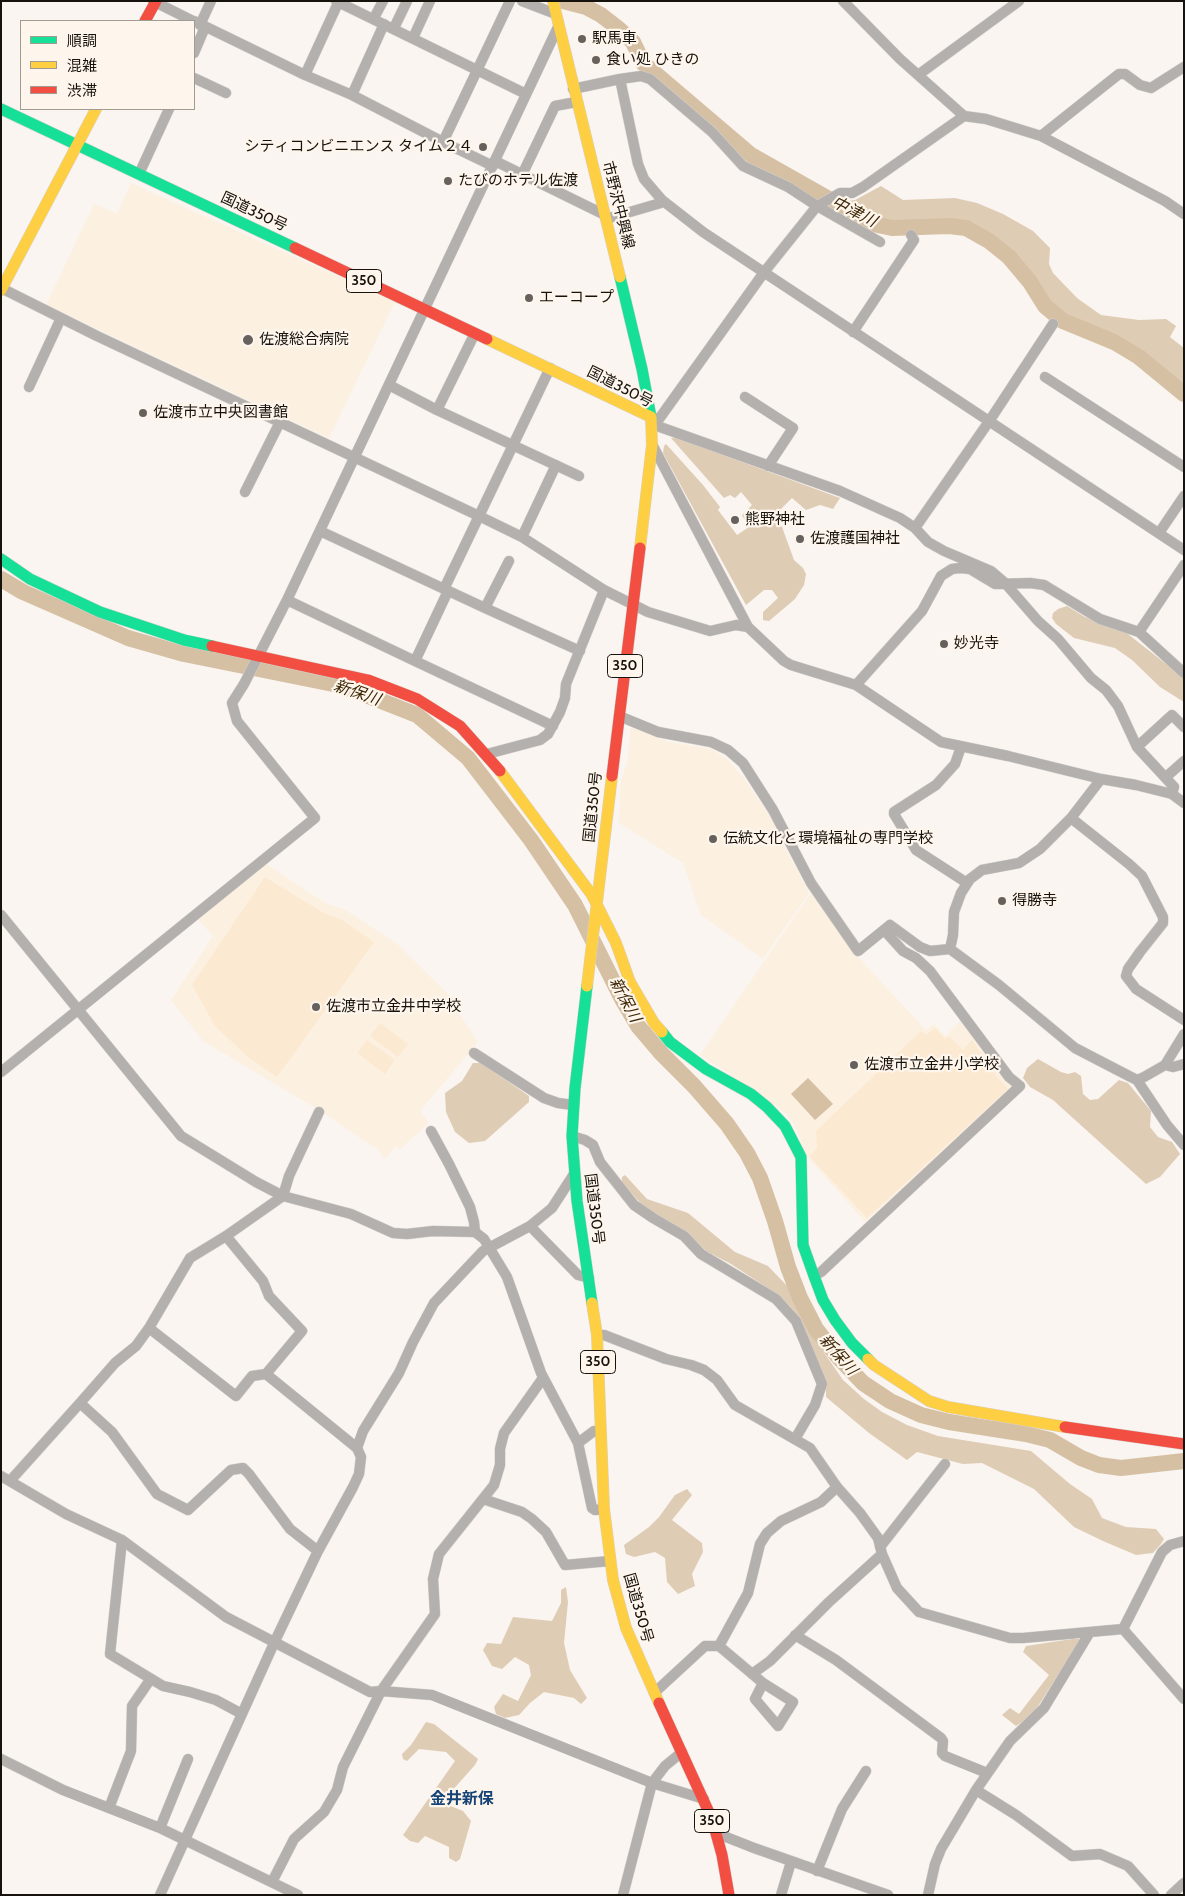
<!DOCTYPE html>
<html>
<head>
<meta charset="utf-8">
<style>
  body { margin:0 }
  #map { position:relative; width:1185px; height:1896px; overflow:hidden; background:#faf5f0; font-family:Cabin,"Noto Sans JP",sans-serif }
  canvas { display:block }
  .frame { position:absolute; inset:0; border:2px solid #16120c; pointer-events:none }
  .legend { position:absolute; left:20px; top:20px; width:175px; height:90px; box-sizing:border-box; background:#fef6ec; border:1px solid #a19b92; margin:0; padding:6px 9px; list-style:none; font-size:15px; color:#16120c }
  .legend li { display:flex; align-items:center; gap:10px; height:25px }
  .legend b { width:25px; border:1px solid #a19b92 }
</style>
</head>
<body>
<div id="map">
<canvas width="1185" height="1896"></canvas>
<div class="frame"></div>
<ul class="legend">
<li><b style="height:6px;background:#16e098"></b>順調</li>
<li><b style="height:6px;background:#ffcf43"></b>混雑</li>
<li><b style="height:6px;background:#f24e42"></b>渋滞</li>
</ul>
</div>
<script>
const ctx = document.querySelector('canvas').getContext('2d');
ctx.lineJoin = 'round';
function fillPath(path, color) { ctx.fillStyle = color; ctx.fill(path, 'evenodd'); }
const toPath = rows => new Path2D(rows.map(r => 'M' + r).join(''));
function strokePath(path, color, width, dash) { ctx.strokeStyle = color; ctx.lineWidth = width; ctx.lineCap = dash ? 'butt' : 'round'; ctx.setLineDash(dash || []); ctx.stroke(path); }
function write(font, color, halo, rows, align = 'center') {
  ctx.font = font + ' Cabin,"Noto Sans JP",sans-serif'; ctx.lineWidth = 4.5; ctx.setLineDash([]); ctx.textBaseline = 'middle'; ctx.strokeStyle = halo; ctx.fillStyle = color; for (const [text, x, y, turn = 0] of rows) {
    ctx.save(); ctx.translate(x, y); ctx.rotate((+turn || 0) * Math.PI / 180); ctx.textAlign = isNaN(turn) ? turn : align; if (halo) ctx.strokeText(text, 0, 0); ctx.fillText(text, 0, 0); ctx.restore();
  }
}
fillPath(toPath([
  [131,183,395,302,329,438,46,305,94,204,117,214],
  [631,727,669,742,711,749,727,759,743,777,774,822,789,855,809,893,763,959,701,915,683,863,619,823,621,780,628,760],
  [263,862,308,892,328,904,344,909,396,943,451,997,460,1015,478,1042,420,1111,429,1123,400,1149,396,1146,385,1159,378,1150,319,1110,203,1041,171,1000,213,936,196,917],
  [811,893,859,958,926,1030,934,1024,945,1036,961,1020,1000,1075,1014,1087,865,1222,806,1155,796,1128,787,1115,765,1097,700,1055]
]), '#fcf0e1');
fillPath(toPath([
  [265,877,322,912,344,921,374,942,277,1077,248,1057,215,1026,192,985],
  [380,1023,408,1044,398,1057,370,1036],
  [935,1028,945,1039,949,1036,963,1050,972,1040,997,1077,1008,1089,867,1218,810,1157,817,1148,816,1131,921,1031,926,1035],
  [367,1040,395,1060,385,1074,357,1053]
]), '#fce9d1');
fillPath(toPath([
  [881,186,903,200,955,198,977,203,1003,214,1033,231,1050,248,1049,264,1053,273,1077,298,1101,315,1139,320,1166,319,1176,326,1170,337,1184,348,1184,389,1172,382,1133,347,1105,333,1066,317,1052,306,1039,283,1017,255,989,234,956,220,890,224,873,220,842,202,855,200],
  [671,438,677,438,840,498,833,509,820,505,806,510,792,498,772,518,782,527,794,560,803,568,806,574,804,585,795,599,769,621,763,620,763,612,778,598,772,590,764,590,746,605,663,453,664,446,666,444,703,485,720,507,718,510,737,535,749,527,742,515,752,505,741,492,735,498,730,495,724,498],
  [1067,606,1085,617,1124,631,1184,678,1184,702,1160,687,1132,660,1115,648,1074,638,1056,624,1052,618,1053,613,1058,609],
  [1038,1059,1061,1072,1068,1074,1075,1072,1081,1076,1083,1094,1090,1100,1098,1099,1119,1080,1128,1083,1151,1111,1150,1127,1158,1137,1172,1142,1180,1154,1160,1177,1146,1184,1053,1100,1030,1087,1023,1078,1027,1068],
  [473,1063,481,1063,529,1096,529,1102,485,1141,469,1143,455,1132,446,1112,445,1093,462,1081],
  [625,1175,647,1199,688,1213,735,1252,768,1266,790,1289,825,1354,843,1380,864,1399,882,1412,907,1425,938,1436,1031,1451,1070,1484,1092,1499,1102,1518,1126,1527,1156,1529,1164,1539,1161,1544,1153,1553,1136,1555,1103,1541,1074,1527,1034,1489,982,1463,963,1464,917,1452,907,1460,869,1433,826,1397,826,1382,800,1320,790,1306,763,1285,731,1264,706,1251,687,1233,643,1206,622,1183,622,1177],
  [687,1489,692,1495,672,1520,702,1543,703,1552,692,1574,695,1586,678,1594,667,1582,665,1558,655,1552,634,1557,626,1554,624,1545,649,1527,659,1517,675,1495],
  [566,1587,568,1602,564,1643,570,1670,587,1698,581,1704,574,1698,544,1692,530,1703,519,1715,505,1718,496,1714,494,1707,503,1694,518,1701,531,1675,529,1665,515,1657,502,1669,492,1666,483,1650,487,1643,501,1644,513,1617,552,1621,561,1603,561,1590],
  [1072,1639,1081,1639,1033,1714,1016,1726,1002,1715,1010,1708,1019,1714,1049,1675,1023,1652,1026,1646],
  [426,1722,434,1724,478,1759,475,1765,450,1793,448,1805,463,1811,471,1821,460,1859,456,1862,449,1858,449,1847,425,1836,418,1843,410,1841,403,1835,455,1761,446,1752,419,1749,407,1761,403,1759,402,1754,411,1745]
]), '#dfccb5');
fillPath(toPath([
  [808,1078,833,1104,815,1120,791,1094]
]), '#d6c0a4');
strokePath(toPath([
  [563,1,586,7,601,15,619,29,633,42,643,63,751,155,873,224,892,228,949,226,966,228,989,241,1009,257,1030,282,1045,306,1063,321,1114,342,1139,357,1184,394],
  [1,579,23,592,128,638,184,654,343,686,417,715,468,758,531,840,575,905,622,999,638,1026,661,1053,694,1086,727,1124,747,1153,760,1178,775,1221,788,1267,800,1298,816,1329,839,1358,863,1383,890,1401,921,1415,949,1422,1026,1434,1050,1440,1081,1458,1099,1465,1121,1468,1184,1461]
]), '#d6c0a4', 16);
const street = toPath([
  [153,1,193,21],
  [336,1,526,94],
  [522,1,556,14],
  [843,1,900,59,964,116,986,119,1041,136,1165,201,1184,214],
  [374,18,383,1],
  [194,21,305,75,339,1],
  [200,25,211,1],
  [394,28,407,1],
  [413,38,430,1],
  [194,53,205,27],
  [305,75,352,95,443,142,493,166],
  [918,75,1019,1],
  [194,78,226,93],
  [620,79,638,164,644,179,662,200,703,232,1184,550],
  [573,89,620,79,641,76,650,79,712,132,743,166,788,187,817,206,880,242],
  [352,95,384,24],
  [1041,136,1119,74,1125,74,1140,85,1151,88,1184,67],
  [443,142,510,1],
  [495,161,605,215],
  [139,174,169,109],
  [522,175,555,106,576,102],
  [606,219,664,202],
  [1,288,97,336,479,516,522,537,604,590,648,612,710,631,736,625,748,627],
  [853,332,914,240,911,235],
  [1045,377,1184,467],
  [389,385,437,410,579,476],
  [29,387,61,318],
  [745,397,793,428,768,466],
  [437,410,475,333],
  [651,417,659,419,765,271,817,206,840,193,852,193,863,187,964,116],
  [651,418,660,427,840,491,900,518,915,528,928,542,944,551,991,571,1005,583,1038,621,1058,639,1091,678,1106,690,1118,706,1137,747,1174,787,1172,794],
  [653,446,748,627,784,661,791,665,856,685,941,742,1008,756,1101,779,1136,785,1172,794,1184,803],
  [245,492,280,422],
  [915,528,990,420,1053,324],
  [320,531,485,608,509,561],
  [1159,533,1184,496],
  [522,537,556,465],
  [444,589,550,368],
  [287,600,415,661,448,591],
  [485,608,580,651],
  [1139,632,1184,565],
  [415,661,553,726],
  [856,685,922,611,941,576,952,569,960,568,970,569,995,584,1030,583,1044,585,1100,619,1139,632,1184,673],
  [619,716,658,732,711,742,728,750,743,763,773,810,811,883,858,951,890,925,920,947,930,951,950,949,999,985,1075,1048,1129,1076,1137,1080,1144,1077,1165,1065,1173,1067,1184,1064],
  [961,747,955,764,936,785,894,812,894,814,916,850,967,883],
  [1137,747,1172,715,1184,727],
  [487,754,540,740,548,734,560,712,565,698,566,684,604,590],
  [1166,777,1184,761],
  [1071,818,1129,864,1142,876,1163,917,1163,923,1140,952,1128,969,1126,976,1136,989,1184,1020],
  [1,915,181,1136,256,1182,283,1196,351,1214,393,1233,407,1234,433,1231,475,1232,484,1239,507,1277,541,1373,578,1443,592,1508,595,1510,604,1509],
  [950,949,953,935,954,912,961,893,970,879,982,870,1019,863,1040,849,1071,818,1101,779],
  [474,1053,544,1098,558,1103,573,1105],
  [1165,1065,1184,1034],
  [1,1072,315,818,237,721,232,703,244,684,287,600,558,27],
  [1137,1080,1167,1125,1184,1145],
  [431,1131,449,1164,470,1207,474,1222,475,1232],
  [572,1136,585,1140,593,1145,600,1162,634,1205,653,1218,684,1236,701,1254,776,1299,796,1321,822,1384,815,1405,795,1439],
  [530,1226,578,1275,589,1278],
  [814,1276,821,1272,1020,1086,1009,1077,930,971,916,958,903,951,884,930],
  [149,1328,236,1396,252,1376,266,1374,302,1331,269,1296,263,1281,226,1236],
  [597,1335,604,1335,666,1359,691,1365,704,1370,717,1380,735,1405,810,1448,837,1487,860,1513,878,1538,882,1554,897,1588,919,1612,1010,1638,1023,1638,1123,1629],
  [266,1374,357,1448],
  [80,1403,115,1363,136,1346,149,1328,190,1258,226,1236,283,1196,289,1176,319,1112],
  [578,1443,594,1431],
  [1,1476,66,1514,122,1540,226,1617,370,1692,381,1691,432,1695,652,1783,704,1799],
  [10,1481,80,1403,112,1432,157,1494,188,1510,231,1470,243,1468,249,1474,290,1529,318,1551],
  [483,1499,522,1512,532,1519,546,1532,565,1565,610,1561],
  [122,1540,110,1654,163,1686,190,1692,216,1700,242,1714],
  [880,1547,945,1464],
  [1123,1629,1162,1552,1170,1545,1184,1541],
  [1123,1629,1184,1699],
  [795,1635,836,1660,941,1738,943,1741,942,1753,945,1756,987,1773],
  [719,1646,763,1683,793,1702,778,1726,755,1699,763,1683],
  [752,1674,770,1661,829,1602,882,1554],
  [654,1693,705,1646,719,1646,748,1593,760,1544,767,1533,781,1521,821,1502,837,1487],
  [1,1759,63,1790,160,1828,298,1895],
  [976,1790,1016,1815,1072,1856,1100,1854,1128,1866,1154,1895],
  [109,1808,131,1751,132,1706,150,1680],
  [160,1828,188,1759],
  [716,1833,754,1848,888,1895],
  [817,1871,842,1809,866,1771],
  [272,1882,294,1839,324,1812,337,1790,343,1767,381,1691,435,1614,433,1579,439,1554,494,1485,500,1465,500,1449,504,1433,543,1378],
  [160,1895,275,1641,318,1551,353,1487,359,1474,361,1457,357,1448,363,1431,399,1373,413,1342,434,1303,483,1251,530,1226,552,1208,574,1174],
  [623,1895,652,1783,665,1766,682,1752],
  [781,1895,791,1862],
  [928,1895,935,1864,941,1849,976,1790,1010,1741,1044,1708,1090,1632],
  [1171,1895,1184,1883]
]);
const fast = toPath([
  [1,109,295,248],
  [620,277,642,369,651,417],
  [1,559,30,579,100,612,184,640,212,646],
  [587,986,575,1088,572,1136,577,1201,592,1303],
  [662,1032,670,1042,706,1069,751,1094,767,1107,785,1126,801,1157,803,1245,814,1276,823,1300,835,1320,852,1343,868,1359]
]);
const slow = toPath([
  [553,1,620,277],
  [1,290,96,109],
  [487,339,651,417,652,445,640,548],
  [500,771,592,895,616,943,630,982,654,1023,662,1032],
  [587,986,612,776],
  [592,1303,597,1335,604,1509,613,1580,626,1628,659,1703],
  [868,1359,874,1365,929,1401,948,1407,1065,1427]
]);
const jam = toPath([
  [145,21,156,1],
  [295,248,487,339],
  [212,646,368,680,417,699,460,726,500,771],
  [612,776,640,548],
  [1065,1427,1184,1444],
  [659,1703,712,1819,722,1855,729,1895]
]);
strokePath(street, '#d5d1cc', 11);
strokePath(fast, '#d5d1cc', 12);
strokePath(slow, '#d5d1cc', 12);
strokePath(jam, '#d5d1cc', 12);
strokePath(street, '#b3b0ae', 10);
strokePath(fast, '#16e098', 11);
strokePath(slow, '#ffcf43', 11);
strokePath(jam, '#f24e42', 11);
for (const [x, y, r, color] of [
  [582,39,5,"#66615c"],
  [596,60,5,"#66615c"],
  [483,147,5,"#66615c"],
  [448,181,5,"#66615c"],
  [529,298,5,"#66615c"],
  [248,340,6,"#66615c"],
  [143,413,5,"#66615c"],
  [735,520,5,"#66615c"],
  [800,539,5,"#66615c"],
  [944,644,5,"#66615c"],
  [713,839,5,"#66615c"],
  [1002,901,5,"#66615c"],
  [316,1007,5,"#66615c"],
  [854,1065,5,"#66615c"]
]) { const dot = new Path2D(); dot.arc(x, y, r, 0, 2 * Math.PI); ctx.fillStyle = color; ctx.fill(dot); strokePath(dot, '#fef6ec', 2); }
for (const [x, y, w] of [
  [364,281,35],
  [625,666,35],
  [598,1362,35],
  [712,1821,35]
]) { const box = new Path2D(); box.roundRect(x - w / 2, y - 11.5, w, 23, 4); ctx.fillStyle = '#fef6ec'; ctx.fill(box); strokePath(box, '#16120c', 1); }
write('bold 14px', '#16120c', null, [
  ["350",364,281],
  ["350",625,666],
  ["350",598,1362],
  ["350",712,1821]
]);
write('15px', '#16120c', '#fef6ec', [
  ["駅馬車",592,39],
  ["食い処 ひきの",606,60],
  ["シティコンビニエンス タイム２４",473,147,"right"],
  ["たびのホテル佐渡",458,181],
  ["エーコープ",539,298],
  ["佐渡総合病院",259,340],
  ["佐渡市立中央図書館",153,413],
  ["熊野神社",745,520],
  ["佐渡護国神社",810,539],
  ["妙光寺",954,644],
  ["伝統文化と環境福祉の専門学校",723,839],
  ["得勝寺",1012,901],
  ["佐渡市立金井中学校",326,1007],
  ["佐渡市立金井小学校",864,1065]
], 'left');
write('15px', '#16120c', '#fef6ec', [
  ["市野沢中興線",618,205,76],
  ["国道350号",254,212,25],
  ["国道350号",620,387,27],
  ["国道350号",593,807,-84],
  ["国道350号",594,1209,83],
  ["国道350号",638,1608,74]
]);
write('italic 16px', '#3c2706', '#fef6ec', [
  ["中津川",854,212,27],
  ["新保川",357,693,19],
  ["新保川",625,1000,62],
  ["新保川",838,1355,49]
]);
write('bold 16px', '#154376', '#fef6ec', [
  ["金井新保",462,1799]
]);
</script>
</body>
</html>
